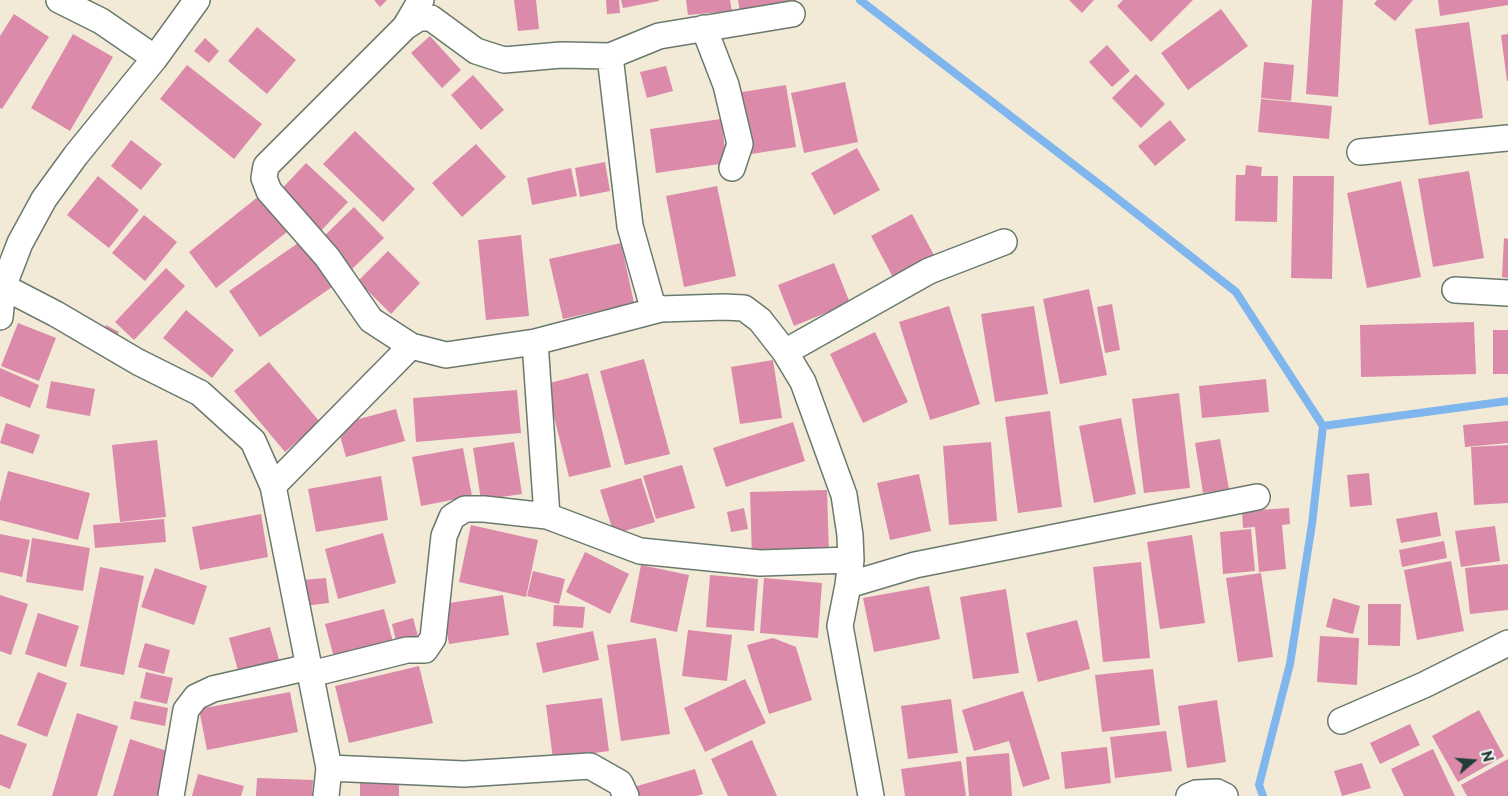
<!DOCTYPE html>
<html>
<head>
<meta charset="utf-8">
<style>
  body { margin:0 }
  #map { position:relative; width:1508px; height:796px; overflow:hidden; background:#f2ead7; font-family:"Playpen Sans",sans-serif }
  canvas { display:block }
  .north { position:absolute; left:1448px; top:736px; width:50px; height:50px; -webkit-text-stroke:4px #f6f6f2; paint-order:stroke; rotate:72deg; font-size:14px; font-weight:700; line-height:20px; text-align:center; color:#1f3d34 }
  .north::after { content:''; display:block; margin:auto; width:18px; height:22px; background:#1f3d34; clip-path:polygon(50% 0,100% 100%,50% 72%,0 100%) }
</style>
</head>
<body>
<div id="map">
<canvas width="1508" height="796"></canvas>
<div class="north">N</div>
</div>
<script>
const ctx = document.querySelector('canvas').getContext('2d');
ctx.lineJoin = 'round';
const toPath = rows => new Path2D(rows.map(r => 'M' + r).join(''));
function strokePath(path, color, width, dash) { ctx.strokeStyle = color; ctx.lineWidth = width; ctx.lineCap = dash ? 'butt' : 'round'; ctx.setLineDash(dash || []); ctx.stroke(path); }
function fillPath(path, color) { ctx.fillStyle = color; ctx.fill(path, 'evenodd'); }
strokePath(toPath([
  [860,0,1104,188,1236,292,1323,426,1312,524,1290,664,1259,785,1263,796],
  [1323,426,1508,401]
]), '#7fb6ee', 8);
fillPath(toPath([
  [374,0,387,0,380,7],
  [514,0,536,0,539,29,518,31],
  [606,0,619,0,620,13,607,14],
  [621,0,659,0,659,1,623,8],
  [686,0,730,0,732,11,688,15],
  [738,0,796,0,797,12,741,19],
  [1069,0,1094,0,1082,13],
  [1123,0,1193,0,1151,42,1117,6],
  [1312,0,1343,0,1338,97,1306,94],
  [1377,0,1413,0,1395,21,1374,4],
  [1438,0,1508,0,1508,5,1440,16],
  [1221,9,1248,46,1188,90,1161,53],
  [14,14,49,37,2,109,0,108,0,36],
  [1469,22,1483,118,1429,125,1415,29],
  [257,27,296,60,267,94,228,61],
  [73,34,113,57,70,131,31,108],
  [1508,34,1508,81,1507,81,1501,35],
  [430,36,461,70,442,88,411,53],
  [205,38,219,51,209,63,194,51],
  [1107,45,1130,71,1112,87,1089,62],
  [1264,62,1294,65,1291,101,1261,98],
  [187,65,262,124,234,159,160,99],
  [666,66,673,91,647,98,640,72],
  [1136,74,1165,104,1141,128,1112,98],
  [473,75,504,110,481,130,451,95],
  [845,82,858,142,804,153,791,93],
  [786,85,796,147,745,155,736,93],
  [1261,99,1332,106,1329,139,1258,132],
  [721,119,727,163,656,173,650,129],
  [1170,120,1186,140,1155,166,1138,146],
  [355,131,415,189,383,222,323,164],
  [131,140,162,164,141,190,111,166],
  [476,144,506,177,462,217,432,183],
  [857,148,880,190,834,215,811,173],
  [605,162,610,191,580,197,575,168],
  [306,163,348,202,318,234,276,195],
  [1246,165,1262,167,1261,176,1278,176,1277,222,1235,221,1236,175,1245,175],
  [571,168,577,196,532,205,527,178],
  [1469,171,1484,258,1433,267,1418,179],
  [98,176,139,210,109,248,67,215],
  [1293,176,1334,176,1332,279,1291,278],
  [1401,181,1421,277,1367,288,1347,193],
  [717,186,736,276,684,287,666,196],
  [259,196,287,232,216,288,189,252],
  [354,207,384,238,350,271,320,240],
  [912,214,936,259,895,281,871,236],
  [144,215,177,242,145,281,112,253],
  [521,235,529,316,486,320,478,240],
  [1504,238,1508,239,1508,278,1502,277],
  [301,241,332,287,260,337,229,291],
  [621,243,634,303,563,319,549,259],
  [388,251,420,283,391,314,358,281],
  [834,263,850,303,794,326,778,285],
  [166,268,185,286,134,340,115,322],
  [1089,289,1107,375,1060,384,1043,299],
  [1112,304,1120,350,1105,353,1097,307],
  [949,306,980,404,930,420,899,322],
  [1034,306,1048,394,995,402,981,314],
  [186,310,234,350,212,378,163,338],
  [1474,322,1476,374,1361,377,1360,325],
  [18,323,56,338,39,381,1,366],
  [106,325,119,332,113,342,101,335],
  [1493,330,1508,330,1508,374,1493,374],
  [875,332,908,402,863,423,830,354],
  [644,359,670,454,625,465,600,371],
  [773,360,782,418,740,424,731,367],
  [269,362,320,422,285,452,234,391],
  [0,368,39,385,30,408,0,396],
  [588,373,611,467,569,477,546,384],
  [1266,379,1269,412,1202,418,1199,386],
  [51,381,95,389,90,416,46,408],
  [517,390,521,433,416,442,413,398],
  [1179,393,1190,488,1144,493,1132,399],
  [396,409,405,441,346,457,337,425],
  [1050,411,1062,507,1018,513,1005,417],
  [1121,418,1136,494,1094,503,1079,426],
  [1508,421,1508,443,1465,447,1463,425],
  [793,422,805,461,726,487,713,448],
  [6,423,40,435,33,454,0,443],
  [1220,439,1229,489,1203,493,1195,443],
  [157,440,166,517,120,522,112,445],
  [514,442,522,494,481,500,473,448],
  [991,442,997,521,949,525,943,446],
  [1508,445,1508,503,1474,505,1471,447],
  [463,448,472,496,421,506,412,457],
  [682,465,695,508,656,519,643,476],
  [8,471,90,493,78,540,0,520,0,502],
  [1369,473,1372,505,1350,507,1347,475],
  [919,474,931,531,890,540,877,483],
  [381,476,388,520,316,532,308,489],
  [641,478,655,522,614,534,600,490],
  [827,490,829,555,752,557,750,492],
  [744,508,748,529,731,532,727,512],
  [1289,508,1290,524,1282,525,1286,569,1259,572,1255,527,1243,528,1242,511],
  [1437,512,1441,536,1401,543,1396,519],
  [261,514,268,557,200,570,192,527],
  [164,519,166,542,95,548,93,525],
  [471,525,538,540,526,597,459,582],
  [1495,526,1500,561,1461,567,1455,531],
  [1251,529,1255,571,1223,574,1220,532],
  [383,533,396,583,338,599,325,549],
  [0,534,30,540,22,577,0,572],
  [1192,535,1205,623,1160,629,1147,542],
  [32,538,90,548,83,591,26,582],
  [1444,541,1447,558,1402,567,1399,550],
  [585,552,629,574,610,614,566,592],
  [1451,561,1464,631,1417,640,1404,570],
  [1141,562,1150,658,1103,662,1093,567],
  [1508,564,1508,610,1470,614,1465,568],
  [641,565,689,575,677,632,630,622],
  [100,567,144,576,124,675,80,666],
  [155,568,207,586,194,625,141,607],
  [533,571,565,579,559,604,527,596],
  [1261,573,1273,657,1238,662,1226,578],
  [710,575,758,579,754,631,706,627],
  [326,578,329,603,304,606,302,580],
  [764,578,822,583,818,638,760,633],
  [929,586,940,639,874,652,863,598],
  [1006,589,1019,673,973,679,960,597],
  [0,595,28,604,11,655,0,651],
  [503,595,509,635,449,644,442,604],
  [1333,598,1360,606,1353,634,1326,627],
  [1368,604,1401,604,1400,646,1368,645],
  [554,605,585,607,583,628,553,626],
  [384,609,395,649,336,665,325,624],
  [38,613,79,626,66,667,25,654],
  [413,618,419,640,397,645,392,624],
  [1077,620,1090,669,1038,682,1026,633],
  [270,627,281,667,240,678,229,638],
  [688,630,732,635,727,681,682,676],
  [593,631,599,660,543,673,536,643],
  [1320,636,1359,638,1357,685,1317,682],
  [656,638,670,734,621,741,607,645],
  [773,638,796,647,812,700,769,714,747,645],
  [145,643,170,650,164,674,138,667],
  [419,666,433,723,349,743,335,686],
  [1153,669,1160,725,1102,732,1095,675],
  [38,672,67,683,47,737,17,725],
  [146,672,173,678,167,704,140,698],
  [745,679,766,723,705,752,684,708],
  [1023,691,1050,779,1023,787,1009,741,974,751,962,710],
  [290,692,298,732,207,750,199,709],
  [602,698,609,751,553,759,546,705],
  [951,699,958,753,908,759,901,706],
  [1217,700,1226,762,1187,768,1178,706],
  [134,701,168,708,165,726,130,719],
  [1479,710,1504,756,1458,782,1432,736],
  [77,713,118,726,97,796,52,796],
  [1410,724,1420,745,1380,764,1370,743],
  [1166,731,1172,771,1115,778,1110,737],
  [0,734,27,744,10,789,0,785],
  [130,739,173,753,160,796,113,796],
  [752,740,777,796,728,796,711,759],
  [1107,747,1111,783,1065,789,1061,752],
  [1433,749,1455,796,1404,796,1391,769],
  [1009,753,1012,796,969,796,966,757],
  [1508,759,1508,796,1467,796,1461,785],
  [961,761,966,796,905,796,901,769],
  [1362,763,1371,788,1342,796,1334,771],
  [695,769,703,794,696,796,637,796,634,787],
  [198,774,244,786,241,796,192,796],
  [360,777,399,777,399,796,360,796],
  [257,778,313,780,312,796,256,796]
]), '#db8aaa');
const street = toPath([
  [59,0,101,21,155,58],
  [421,0,405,27,266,166,264,178,269,191,327,257,371,320,411,346,446,355,535,342,661,309,724,307,744,308,760,320,785,352,803,382,844,495,850,535,851,560,848,585,840,626,871,796],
  [405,27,419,18,431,18,476,51,504,60,561,55,610,56,659,36,792,14],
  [704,28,726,85,740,144,732,168],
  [610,56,630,226,652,304,661,309],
  [1360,152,1508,138],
  [0,285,56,314,138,362,200,393,253,441,273,486,329,768,326,796],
  [1455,290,1508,293],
  [0,317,3,287,20,243,44,199,76,155,155,58,197,0],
  [535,342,547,516],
  [785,352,929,271,1004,242],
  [273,486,411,346],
  [848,585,915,565,1257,497],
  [311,674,407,650,425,650,433,638,444,536,452,517,465,509,484,509,547,516,640,551,760,563,851,560],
  [1341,721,1424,685,1508,643],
  [329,768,464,774,590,766,620,783,626,796],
  [171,796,186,710,196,697,213,689,309,667],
  [1189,796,1196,793,1217,792,1225,796]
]);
strokePath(street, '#697a6d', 28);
strokePath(street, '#fff', 25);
</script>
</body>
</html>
